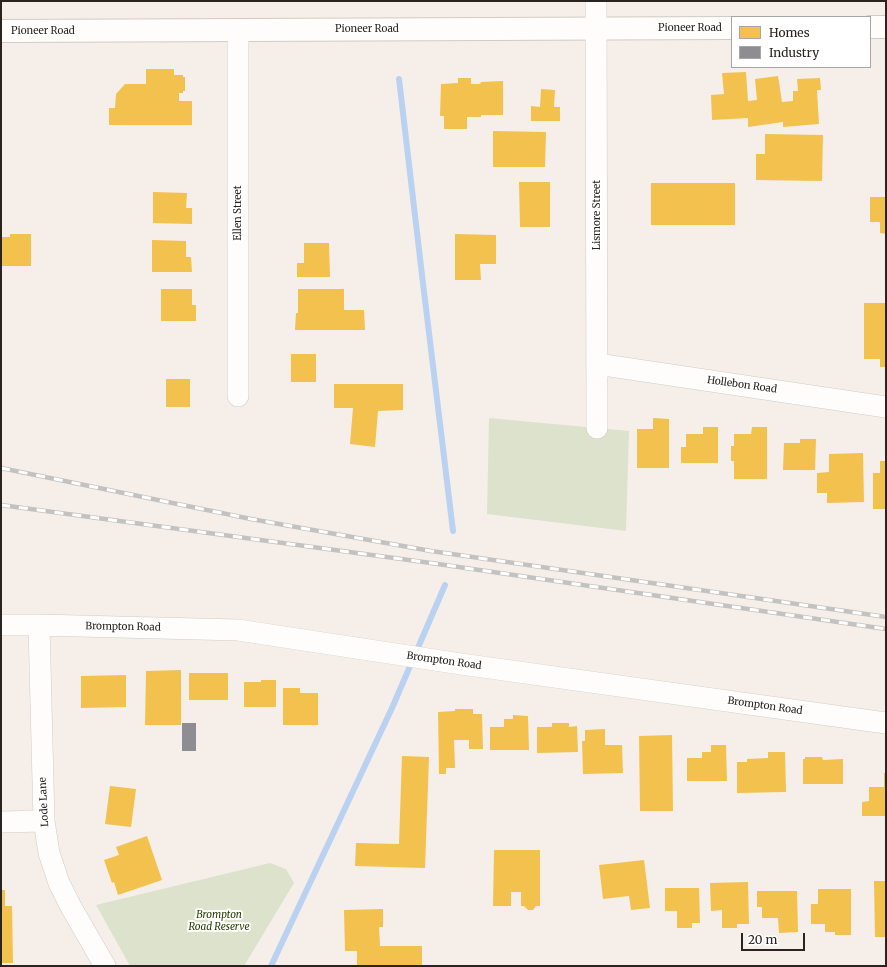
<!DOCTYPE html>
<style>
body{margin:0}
#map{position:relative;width:887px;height:967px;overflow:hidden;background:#f6efe9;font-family:Merriweather,serif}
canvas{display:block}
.frame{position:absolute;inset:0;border:2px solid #292420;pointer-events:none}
.legend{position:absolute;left:731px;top:16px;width:140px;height:52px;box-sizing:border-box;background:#fff;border:1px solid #a9a7a6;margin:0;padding:5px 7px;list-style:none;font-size:12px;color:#292420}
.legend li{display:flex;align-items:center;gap:8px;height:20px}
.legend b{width:20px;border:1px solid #a9a7a6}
.scale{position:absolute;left:741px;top:933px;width:64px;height:18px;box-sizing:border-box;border:2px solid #292420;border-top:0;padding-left:5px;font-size:12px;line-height:14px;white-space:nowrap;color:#292420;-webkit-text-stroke:3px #fff;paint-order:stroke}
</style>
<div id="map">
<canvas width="887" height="967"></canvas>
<div class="frame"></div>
<ul class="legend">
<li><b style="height:11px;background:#f2c14e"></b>Homes</li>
<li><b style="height:11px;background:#8d8d92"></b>Industry</li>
</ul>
<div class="scale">20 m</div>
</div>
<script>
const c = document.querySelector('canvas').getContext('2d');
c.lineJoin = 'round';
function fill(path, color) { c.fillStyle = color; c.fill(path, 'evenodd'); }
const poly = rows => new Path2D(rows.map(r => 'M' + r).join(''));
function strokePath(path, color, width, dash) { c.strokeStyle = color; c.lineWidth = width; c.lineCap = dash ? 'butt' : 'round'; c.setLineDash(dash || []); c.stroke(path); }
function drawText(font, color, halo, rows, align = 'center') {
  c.font = font + ' Merriweather,serif'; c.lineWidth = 4; c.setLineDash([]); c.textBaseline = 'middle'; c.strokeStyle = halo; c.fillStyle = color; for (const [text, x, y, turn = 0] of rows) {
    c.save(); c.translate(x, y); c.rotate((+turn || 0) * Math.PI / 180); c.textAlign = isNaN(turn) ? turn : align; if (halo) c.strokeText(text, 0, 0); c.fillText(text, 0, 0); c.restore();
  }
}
fill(poly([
 [489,418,629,431,626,531,487,514],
 [270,863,286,869,294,883,244,966,130,966,96,905]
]), '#dde2cc');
fill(poly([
 [146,69,174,69,174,75,183,75,183,77,185,77,185,91,183,91,183,93,179,93,179,101,192,101,192,125,109,125,109,108,115,108,116,94,125,84,146,84],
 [746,72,748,101,757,100,755,79,778,76,782,102,793,101,793,91,798,91,797,79,820,78,821,90,817,90,819,124,783,127,783,122,748,127,748,118,712,120,711,95,724,94,722,73],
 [458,78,471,78,471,84,480,84,481,82,503,81,503,115,481,115,481,117,467,117,467,129,444,129,444,116,440,116,441,84,458,83],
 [541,89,555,90,554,107,560,107,560,121,531,121,531,106,540,107],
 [493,131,546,132,545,167,493,167],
 [765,134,823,135,822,181,756,180,756,154,765,154],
 [519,182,550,182,550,227,520,227],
 [651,183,735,183,735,225,651,225],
 [153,192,187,193,186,208,192,208,192,224,153,223],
 [870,197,886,197,886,234,880,233,880,222,870,222],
 [10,234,31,234,31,266,1,266,1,237,10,237],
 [455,234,496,235,496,264,480,264,481,280,455,280],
 [152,240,186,241,186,257,191,257,192,272,152,272],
 [304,243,329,243,330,277,297,277,297,263,304,263],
 [161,289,192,289,192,305,196,305,196,321,161,321],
 [298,289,344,289,344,310,364,310,365,330,295,330,296,313,298,313],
 [864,303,886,303,886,367,880,367,880,359,864,359],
 [291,354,316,354,316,382,291,382],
 [166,379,190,379,190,407,166,407],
 [334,384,403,384,403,410,378,411,375,447,350,444,353,408,334,408],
 [653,418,669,419,669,468,637,468,637,429,653,429],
 [703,427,718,427,718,463,681,463,681,447,686,447,686,434,703,434],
 [752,427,767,427,767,479,734,479,734,461,731,461,731,446,734,446,734,434,751,434],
 [800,439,816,439,815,470,783,470,784,443,800,443],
 [863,453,864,502,827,503,827,493,817,493,817,473,829,472,829,454],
 [880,461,886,461,886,509,873,509,873,473,880,473],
 [181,670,181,725,145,725,146,671],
 [189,673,228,673,228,700,189,700],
 [126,675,126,707,81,708,81,676],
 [261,680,276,680,276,707,244,707,244,682,261,682],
 [283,688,300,688,300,693,318,693,318,725,283,725],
 [455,709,473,709,473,714,482,714,483,749,469,749,469,740,454,740,455,768,446,768,446,774,439,774,438,712,455,711],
 [513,715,528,716,529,750,490,750,490,727,504,727,504,719,513,719],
 [552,723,569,723,569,727,577,726,578,752,537,753,537,727,552,727],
 [605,729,605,745,622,745,623,773,583,774,582,741,585,741,585,730],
 [672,735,673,811,640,811,639,736],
 [711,745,726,745,727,781,687,781,687,758,702,758,702,752,711,752],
 [768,752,785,752,786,792,737,793,737,762,747,762,747,759,768,758],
 [402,756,429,757,425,868,355,866,356,843,399,844],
 [805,757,822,757,823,760,843,759,843,784,803,784,803,759,805,759],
 [884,773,886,773,886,816,862,816,862,802,869,801,869,787,884,787],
 [110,786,136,789,131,827,105,824],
 [147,836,162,880,118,895,114,882,112,883,104,860,119,855,116,847],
 [494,850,540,850,540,906,536,906,533,910,528,910,524,906,521,906,521,892,511,892,511,906,493,906],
 [644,860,650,908,631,910,629,896,603,899,599,865],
 [874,881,886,881,886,937,875,937],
 [748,882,749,924,737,924,737,928,722,928,722,910,711,911,710,883],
 [665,888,699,888,700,923,692,923,692,928,677,928,677,911,665,911],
 [818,889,851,889,851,935,835,935,835,932,825,932,825,924,811,924,811,904,818,904],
 [1,890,5,890,5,906,12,906,13,963,1,963],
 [757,891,797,891,798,932,779,933,778,918,762,918,762,907,757,907],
 [383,909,383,927,379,927,380,946,422,946,422,966,357,966,357,951,345,951,344,910]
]), '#f2c14e');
fill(poly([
 [182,723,196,723,196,751,182,751]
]), '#8d8d92');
strokePath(poly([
 [399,79,422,275,453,531],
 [271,966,392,708,445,585]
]), '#bad1f1', 6);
const street = poly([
 [596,1,597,428],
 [597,364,886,407],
 [238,396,238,30],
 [1,625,39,625,238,630,461,664,886,723],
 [39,625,44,821,49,853,59,883,71,907,105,966],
 [1,822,44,821]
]);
const secondary = poly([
 [870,27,886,27],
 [1,31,732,28]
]);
strokePath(street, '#d0cbc5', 22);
strokePath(secondary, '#d0cbc5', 24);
strokePath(street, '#fefdfc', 21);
strokePath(secondary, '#fefdfc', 22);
const rail = poly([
 [1,468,251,519,431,551,886,617],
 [1,505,431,563,886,629]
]);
strokePath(rail, '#c4c2c1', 4.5);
strokePath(rail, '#fff', 3, [9]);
drawText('10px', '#292420', '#fff', [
 ["Pioneer Road",690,28],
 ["Pioneer Road",367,29],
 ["Pioneer Road",43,31],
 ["Ellen Street",238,213,-90],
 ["Lismore Street",597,215,-90],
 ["Hollebon Road",742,385,8],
 ["Brompton Road",123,627,1],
 ["Brompton Road",444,661,8],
 ["Brompton Road",765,706,8],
 ["Lode Lane",44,802,-93]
]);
drawText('italic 10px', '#283d00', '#fff', [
 ["Brompton",219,915],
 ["Road Reserve",219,927]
]);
</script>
